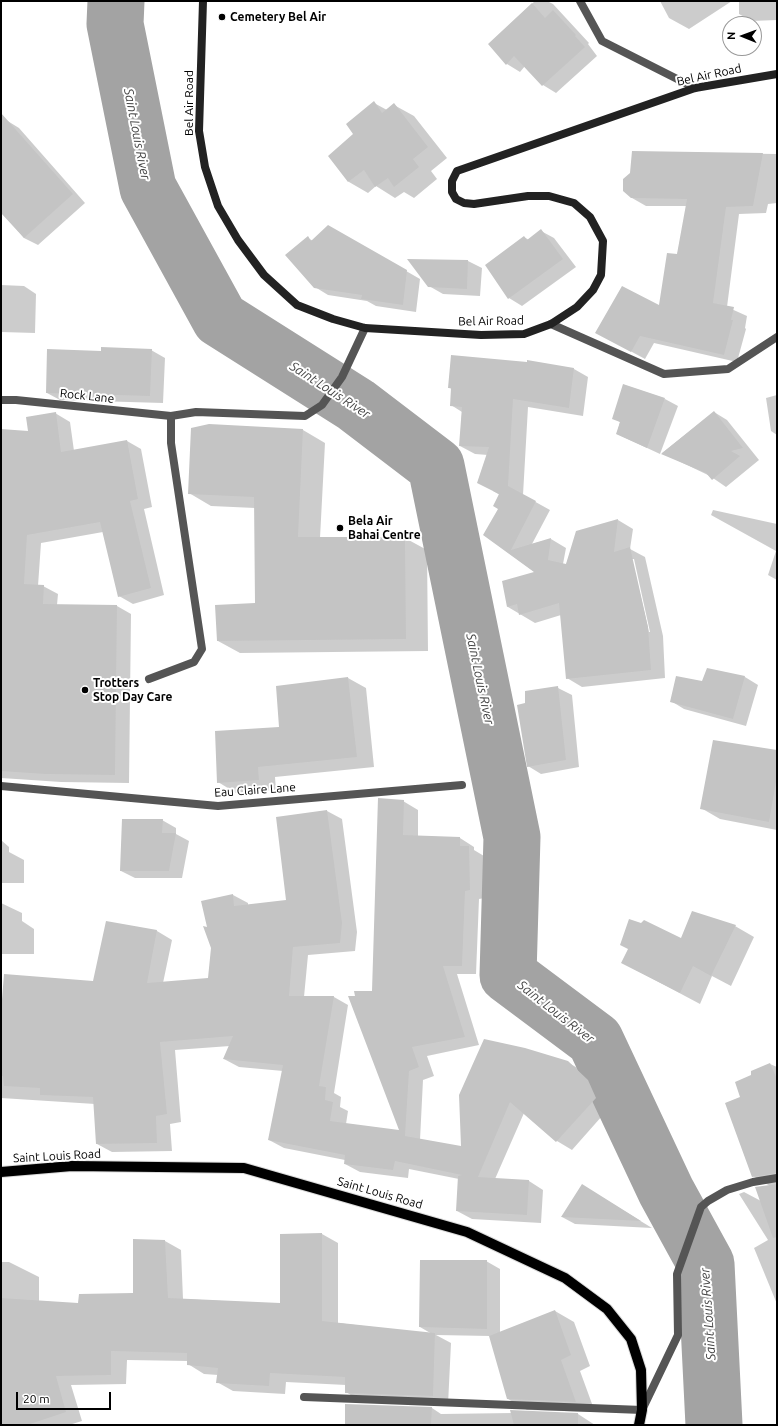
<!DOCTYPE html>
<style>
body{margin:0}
#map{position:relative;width:778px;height:1426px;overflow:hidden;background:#fff;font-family:Ubuntu,sans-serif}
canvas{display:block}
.frame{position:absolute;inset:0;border:2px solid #000;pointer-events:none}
.north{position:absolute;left:722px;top:16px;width:40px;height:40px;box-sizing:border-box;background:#fff;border:1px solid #999;border-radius:50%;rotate:271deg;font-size:11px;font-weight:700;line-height:16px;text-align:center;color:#000}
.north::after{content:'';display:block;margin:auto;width:14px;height:18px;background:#000;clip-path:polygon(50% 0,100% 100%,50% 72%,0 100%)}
.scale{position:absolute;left:16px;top:1392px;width:95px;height:18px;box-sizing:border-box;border:2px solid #000;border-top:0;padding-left:5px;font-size:12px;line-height:14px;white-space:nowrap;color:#000;-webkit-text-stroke:3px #fff;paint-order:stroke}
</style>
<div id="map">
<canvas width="778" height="1426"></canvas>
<div class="frame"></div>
<div class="north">N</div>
<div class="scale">20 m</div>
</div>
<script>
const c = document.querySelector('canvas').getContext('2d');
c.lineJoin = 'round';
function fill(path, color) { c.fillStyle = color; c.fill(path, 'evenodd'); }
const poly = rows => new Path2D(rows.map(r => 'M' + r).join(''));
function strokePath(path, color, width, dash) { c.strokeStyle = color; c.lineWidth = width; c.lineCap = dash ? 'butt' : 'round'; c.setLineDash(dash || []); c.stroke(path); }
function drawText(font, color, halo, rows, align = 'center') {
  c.font = font + ' Ubuntu,sans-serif'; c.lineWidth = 4; c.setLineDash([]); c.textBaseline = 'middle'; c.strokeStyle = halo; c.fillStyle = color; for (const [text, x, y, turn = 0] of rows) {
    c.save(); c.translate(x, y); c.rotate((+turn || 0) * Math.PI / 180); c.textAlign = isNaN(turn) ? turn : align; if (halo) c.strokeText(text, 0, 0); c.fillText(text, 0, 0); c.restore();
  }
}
fill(poly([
 [535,1,547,1,553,4,589,43,588,44,597,56,556,93,543,85,525,66,520,72,507,64,489,44],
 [660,1,732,1,689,29,669,18],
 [739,1,777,1,777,20,752,21,739,14],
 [374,103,387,110,394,105,414,116,447,158,431,171,437,179,414,198,404,192,395,198,376,186,368,193,349,182,330,156,355,134],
 [6,120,19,128,85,203,38,245,24,238,1,211,1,124],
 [633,152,777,154,777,203,768,204,766,213,739,214,727,307,747,316,745,328,746,329,737,362,654,343,645,359,610,340,660,307,677,256,687,206,646,206,632,198],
 [328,226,420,279,416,312,376,306,367,301,328,295,315,287,308,238,313,241],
 [541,231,554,238,576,267,522,306,509,298,524,237,529,240],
 [409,260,468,261,482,268,480,296,443,294,429,286],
 [1,285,24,286,36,294,35,333,1,332],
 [151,350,165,358,163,403,60,400,47,393,102,352],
 [574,369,588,377,583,416,528,407,523,495,550,510,532,544,551,539,566,548,563,564,566,565,577,532,618,520,633,529,630,549,645,557,663,636,665,678,582,687,567,678,561,615,535,623,508,607,503,582,536,573,484,535,500,509,500,495,493,491,488,455,475,454,460,446,462,412,451,405,452,389,449,388],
 [632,559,634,559,650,632,649,632],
 [777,395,777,435,771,431,766,398],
 [665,399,678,406,660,454,617,434,620,422,614,418],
 [714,412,727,420,759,460,726,487,710,476,662,453],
 [55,413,70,422,74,451,127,441,141,449,152,507,144,509,164,595,133,604,119,596,103,532,41,543,38,586,43,586,58,594,57,605,117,606,131,614,129,783,61,782,1,778,1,430,29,432],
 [303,430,325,443,320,538,405,538,427,550,428,651,240,653,218,641,256,604,255,508,211,506,189,493],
 [713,510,777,524,777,580,768,575,776,551,711,515],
 [708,669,745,677,758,685,746,726,684,709,671,701,703,682],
 [348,678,366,688,374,767,275,777,276,790,236,793,218,782,280,728],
 [558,688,572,695,579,767,541,774,528,766,526,692],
 [777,751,777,830,720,819,701,808],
 [403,801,418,810,418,836,460,838,474,847,474,850,484,856,485,898,479,899,476,974,457,974,479,1045,427,1056,434,1076,423,1080,420,1140,462,1147,460,1095,567,1062,583,1071,603,1089,610,1107,572,1150,557,1141,524,1113,495,1179,529,1181,543,1190,541,1223,472,1219,457,1211,459,1179,409,1169,408,1178,360,1172,345,1164,345,1160,284,1148,269,1140,283,1071,239,1067,224,1059,230,1046,175,1050,181,1122,170,1124,172,1151,112,1152,97,1144,95,1104,1,1098,1,1035,94,982,107,922,157,931,172,940,163,983,209,979,212,948,209,928,233,895,248,903,248,905,287,901,278,818,327,811,342,819,357,932,355,951,308,955,304,997,334,997,348,1005,334,1093,341,1097,340,1107,348,1111,346,1124,400,1131,356,997,373,992],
 [162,820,176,828,176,834,189,841,182,878,135,878,121,871],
 [1,840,9,847,9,852,24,860,24,883,1,883],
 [1,903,22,913,22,921,34,929,34,954,1,954],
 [735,926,754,937,731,986,712,976,700,1004,623,963,682,939],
 [770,1064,777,1067,777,1304,754,1248,768,1240,739,1194,744,1192,761,1201,770,1186,753,1176,741,1098,752,1075],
 [595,1193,652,1228,575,1224,562,1217],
 [322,1234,338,1243,338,1323,432,1334,420,1327,486,1261,500,1269,500,1333,555,1311,574,1322,590,1366,580,1371,595,1412,527,1410,508,1399,490,1336,436,1335,451,1343,448,1405,362,1402,346,1392,346,1385,286,1382,285,1394,233,1391,217,1382,218,1375,204,1374,188,1364,188,1361,127,1360,126,1384,71,1385,82,1421,69,1425,1,1425,1,1262,9,1262,39,1277,39,1301,79,1304,134,1294,134,1240,165,1241,181,1250,183,1299,281,1304],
 [432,1408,441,1414,512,1413,511,1411,578,1414,595,1425,346,1425]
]), '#0003');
strokePath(poly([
 [116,1,115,24,148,188,220,319,356,405,436,466,512,837,508,975,595,1040,666,1191,706,1264,714,1425]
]), '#a3a3a3', 57);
fill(poly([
 [532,3,545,18,553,10,576,35,575,36,585,47,542,86,514,56,506,65,488,44],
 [374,101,382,113,394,103,428,147,413,159,419,167,394,187,388,178,375,187,364,170,348,182,328,156,353,134,346,124],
 [1,113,73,194,24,238,1,213],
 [632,151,763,153,753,206,726,207,713,303,734,307,731,320,733,320,724,355,640,336,631,352,595,333,622,286,659,305,667,253,677,254,687,199,631,198,623,191,623,179,630,173],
 [328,225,407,270,403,305,361,299,362,295,314,288,285,255,308,236,311,241],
 [541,229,563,259,508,299,485,265,524,236,527,240],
 [407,259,468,260,467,289,428,287],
 [101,347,152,349,150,396,46,393,47,349,101,351],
 [451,355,527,362,527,360,574,368,569,408,513,399,508,486,536,501,511,550,551,538,548,560,566,564,576,531,618,519,614,552,630,547,648,627,651,670,566,679,559,603,519,615,517,604,507,607,502,581,534,572,483,535,498,509,493,506,499,494,477,483,489,447,459,446,462,407,450,406,451,388,448,388],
 [623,384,665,398,647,448,616,434,620,422,612,419],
 [714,411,743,448,731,451,740,456,712,480,706,473,661,454],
 [56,412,61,452,127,440,138,499,130,501,151,588,118,597,100,522,27,535,24,584,44,585,43,604,117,605,115,775,46,774,1,771,1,429,28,431,26,417],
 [209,424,303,429,298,537,405,537,406,639,217,641,215,605,255,603,254,497,188,494,191,428],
 [707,668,745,676,733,719,670,702,676,676,702,681],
 [348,677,357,757,258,767,259,780,217,783,215,731,279,727,276,686],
 [558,686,566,760,527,767,517,705,525,703,525,691],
 [713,740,777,750,777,776,769,822,700,809],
 [378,798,404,800,403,835,460,837,460,846,469,846,470,890,465,891,462,966,443,966,465,1037,412,1047,419,1067,409,1071,405,1136,461,1146,459,1095,484,1039,525,1048,568,1061,588,1080,596,1098,556,1142,510,1102,478,1177,529,1180,527,1215,456,1211,458,1176,462,1175,395,1161,393,1170,344,1164,345,1155,268,1140,283,1065,223,1059,233,1036,160,1042,167,1114,156,1116,157,1143,96,1144,93,1097,40,1095,40,1088,4,1086,3,1076,1,1076,1,1012,4,974,93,981,106,921,157,930,147,983,208,978,211,948,203,926,207,927,201,901,233,894,234,906,286,900,276,817,327,810,342,923,340,943,293,947,289,996,334,996,319,1086,326,1087,325,1100,333,1102,330,1121,399,1130,348,996,355,996,354,991,372,991],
 [122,819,163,819,162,833,176,833,169,871,120,871],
 [692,911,736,925,711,976,693,966,680,993,621,963,628,949,620,945,629,919,641,923,644,920,681,938],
 [770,1063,777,1079,777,1173,752,1177,725,1103,740,1097,735,1082,751,1075,751,1071],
 [582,1184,641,1221,561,1217],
 [777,1184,777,1237,773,1238,755,1187],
 [322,1233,322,1321,435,1333,433,1396,345,1393,345,1377,270,1373,269,1386,216,1383,218,1368,187,1365,187,1353,111,1351,111,1375,56,1376,66,1412,27,1425,1,1425,1,1298,78,1303,79,1294,133,1293,133,1239,165,1240,168,1298,280,1303,280,1234],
 [420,1260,487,1260,487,1329,419,1327],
 [555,1310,571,1355,561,1360,576,1402,507,1399,489,1336],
 [345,1404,432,1407,431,1425,345,1425],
 [510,1410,578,1413,578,1425,514,1425]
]), '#c4c4c4');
const primary = poly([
 [1,1172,72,1166,244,1168,467,1232,565,1278,607,1309,631,1339,641,1370,642,1410,639,1425]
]);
strokePath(primary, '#dbdbdb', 12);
strokePath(poly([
 [149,679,194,662,202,649,171,443,171,416,196,412,305,416,322,405,342,377,365,328]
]), '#555', 8);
strokePath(poly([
 [580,1,602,41,695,88],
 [551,324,664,374,728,369,777,337],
 [1,400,16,400,171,416],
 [1,786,218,806,462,785],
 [304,1397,642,1410,678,1335,677,1274,701,1207,708,1201,727,1190,753,1182,777,1178]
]), '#555', 8);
strokePath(poly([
 [203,1,199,131,205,167,218,206,238,240,264,275,297,305,333,319,365,328,481,335,524,334,551,324,577,307,593,290,601,275,603,241,590,217,574,203,549,196,528,196,474,204,464,203,456,199,452,192,452,181,457,171,695,88,777,74]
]), '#222', 8);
strokePath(primary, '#000', 10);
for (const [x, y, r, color] of [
 [222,17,4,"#000"],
 [340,528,4,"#000"],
 [85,690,4,"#000"]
]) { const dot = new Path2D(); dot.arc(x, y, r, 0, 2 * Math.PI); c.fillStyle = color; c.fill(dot); strokePath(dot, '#fff', 1.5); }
drawText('bold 12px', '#000', '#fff', [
 ["Cemetery Bel Air",230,17],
 ["Bela Air",348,521],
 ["Bahai Centre",348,535],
 ["Trotters",93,683],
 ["Stop Day Care",93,697]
], 'left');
drawText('12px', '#000', '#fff', [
 ["Bel Air Road",709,75,-12],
 ["Bel Air Road",189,103,-90],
 ["Bel Air Road",491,321,-1],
 ["Rock Lane",87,396,6],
 ["Eau Claire Lane",255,790,-4],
 ["Saint Louis Road",57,1156,-3],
 ["Saint Louis Road",380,1193,16]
]);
drawText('italic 13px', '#444', '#fff', [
 ["Saint Louis River",137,134,79],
 ["Saint Louis River",330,390,33],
 ["Saint Louis River",480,679,78],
 ["Saint Louis River",556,1012,38],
 ["Saint Louis River",708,1314,-94]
]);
</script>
